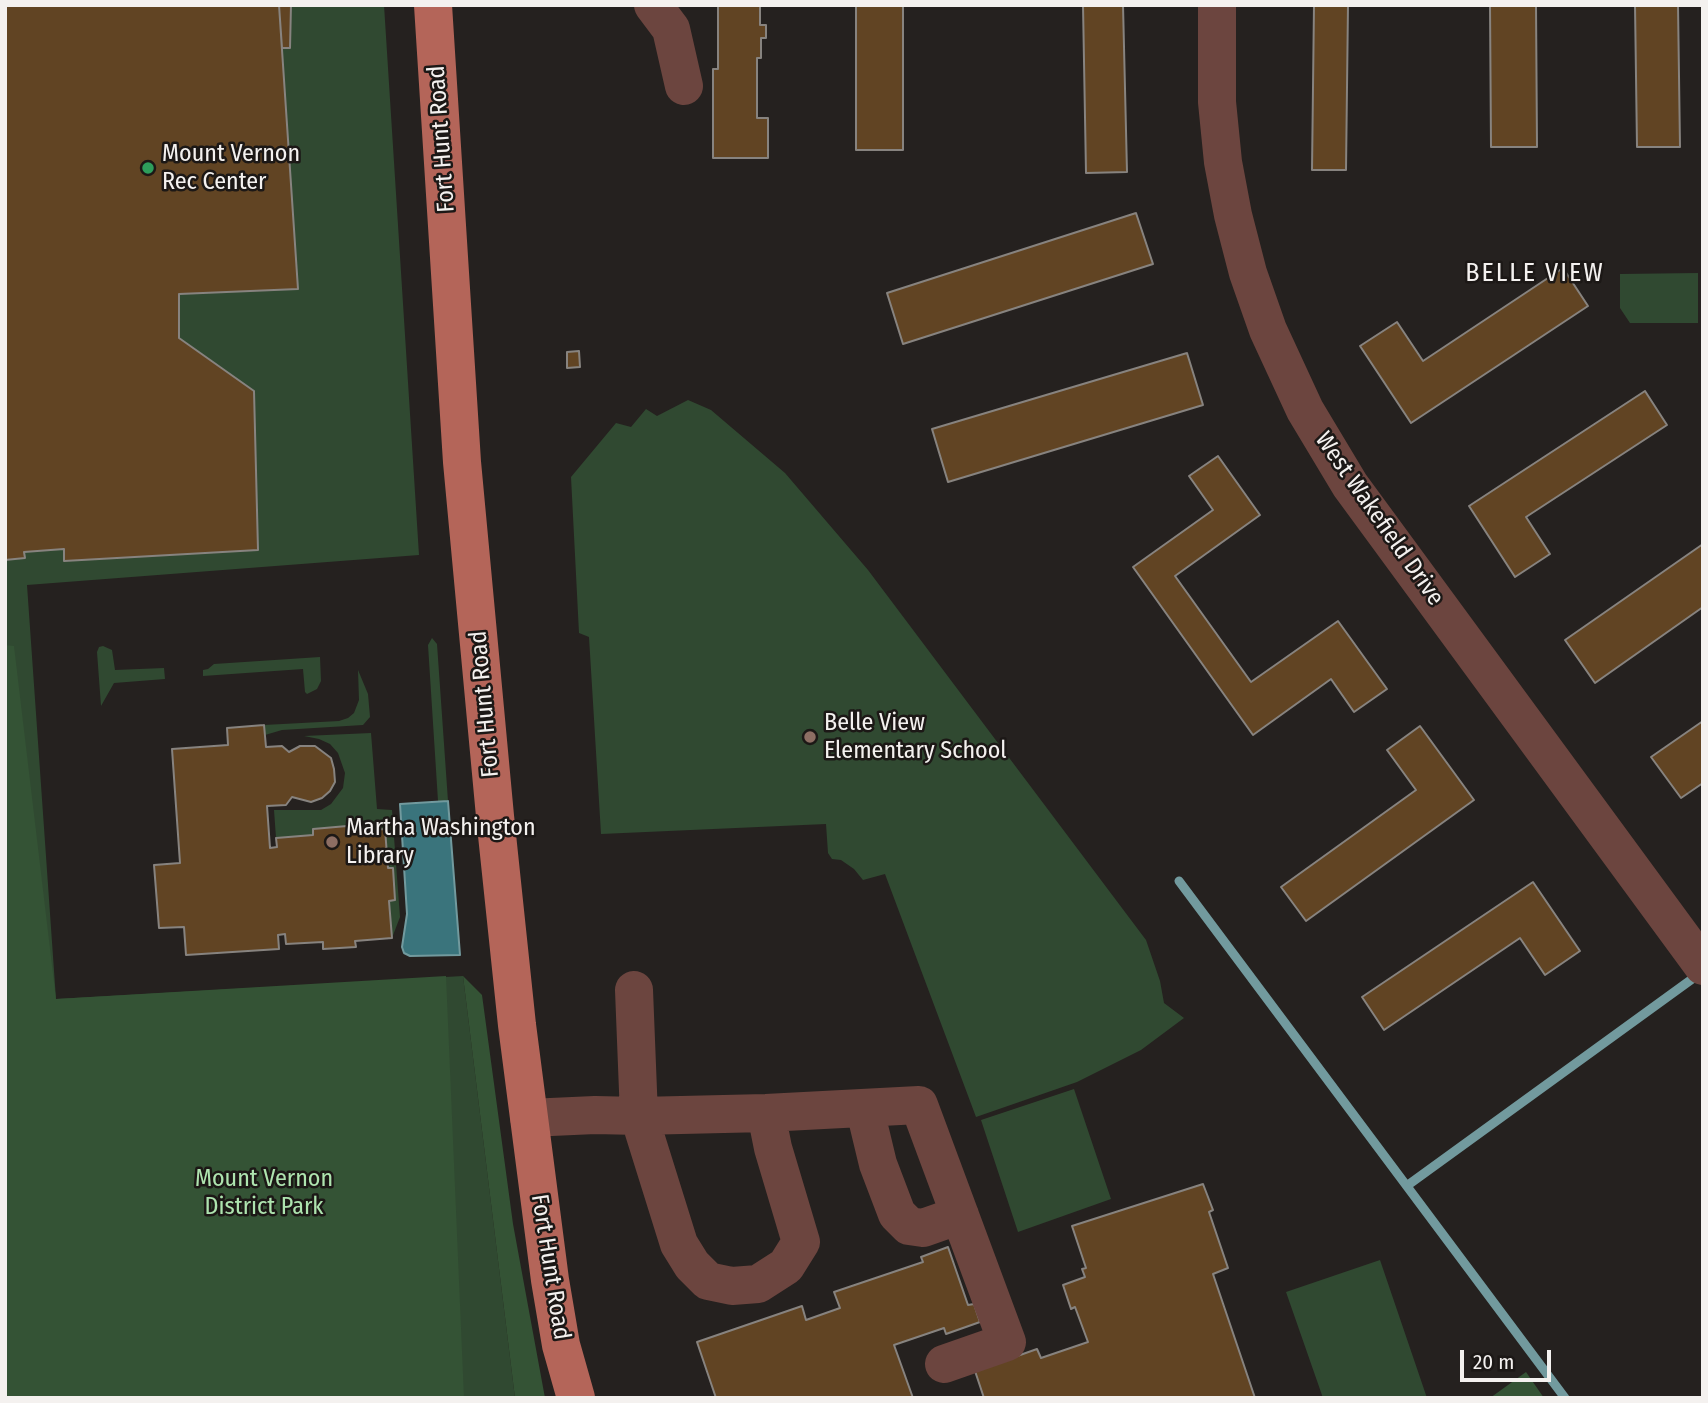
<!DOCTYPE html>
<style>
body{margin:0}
#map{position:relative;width:1708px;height:1403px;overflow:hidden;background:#25211f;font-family:"Fira Sans Condensed",sans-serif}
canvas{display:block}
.frame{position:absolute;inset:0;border:7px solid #f4f1ef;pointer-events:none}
.scale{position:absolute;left:1460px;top:1350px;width:91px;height:32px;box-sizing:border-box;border:4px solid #f4f1ef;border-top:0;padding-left:9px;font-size:21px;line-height:24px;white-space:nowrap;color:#f4f1ef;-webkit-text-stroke:5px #1c1816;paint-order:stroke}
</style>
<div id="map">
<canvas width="1708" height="1403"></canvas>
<div class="frame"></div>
<div class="scale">20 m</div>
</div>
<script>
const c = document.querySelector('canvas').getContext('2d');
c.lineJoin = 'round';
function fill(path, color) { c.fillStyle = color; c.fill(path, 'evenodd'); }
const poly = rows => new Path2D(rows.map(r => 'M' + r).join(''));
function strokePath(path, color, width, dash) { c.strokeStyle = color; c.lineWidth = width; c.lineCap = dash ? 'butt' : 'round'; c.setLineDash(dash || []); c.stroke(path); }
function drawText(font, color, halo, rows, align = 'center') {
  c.font = font + ' "Fira Sans Condensed",sans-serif'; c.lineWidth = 5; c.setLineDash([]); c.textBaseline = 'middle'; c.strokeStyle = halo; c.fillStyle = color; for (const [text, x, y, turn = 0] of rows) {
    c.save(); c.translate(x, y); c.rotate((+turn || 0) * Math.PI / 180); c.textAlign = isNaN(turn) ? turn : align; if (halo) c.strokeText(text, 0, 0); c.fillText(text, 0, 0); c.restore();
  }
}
fill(poly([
 [5,5,384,5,419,555,27,585,56,999,463,976,515,1398,5,1398],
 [1698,273,1698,323,1630,323,1620,308,1620,274],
 [688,400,711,410,785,473,868,570,1146,940,1160,981,1164,1003,1184,1018,1141,1050,1077,1082,976,1117,885,874,863,880,854,869,841,860,832,859,828,853,826,824,601,834,589,637,579,633,571,477,616,423,631,427,646,409,657,416],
 [432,638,437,644,448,801,438,801,428,645],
 [103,646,112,650,115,670,164,668,165,679,114,683,101,706,97,652,99,647],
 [320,657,321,681,317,689,307,694,305,692,303,669,203,676,203,670,208,669,214,664],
 [358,670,368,694,370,717,363,725,282,730,265,735,264,725,339,721,348,718,354,713,359,700],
 [371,733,377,809,392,810,400,917,392,938,385,830,276,838,274,810,321,810,331,804,343,788,345,773,338,753,330,744,319,739,304,736],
 [1074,1089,1111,1199,1018,1232,981,1120],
 [1380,1260,1427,1398,1323,1398,1286,1292]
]), '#304931');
fill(poly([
 [5,645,14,646,56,999,446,976,464,1398,5,1398],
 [463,976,482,995,513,1224,545,1398,515,1398],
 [1526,1372,1544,1398,1490,1398]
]), '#345335');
const water = poly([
 [448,801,460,955,410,956,404,953,402,947,407,914,400,804,448,801]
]);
fill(water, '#3a747c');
strokePath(water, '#729a9e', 2);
strokePath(poly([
 [1179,881,1565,1398],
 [1408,1185,1699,974]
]), '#729a9e', 9);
const building = poly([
 [5,5,279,5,298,289,179,294,179,338,254,391,258,550,64,561,64,549,24,552,25,558,5,560,5,5],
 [279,5,291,5,290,48,282,48,279,5],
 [718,5,760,6,760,25,766,25,766,38,761,38,761,58,757,58,757,118,768,118,768,158,713,158,713,69,718,69,718,5],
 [856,5,903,5,903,150,856,150,856,5],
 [1083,5,1123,5,1127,172,1086,173,1083,5],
 [1314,5,1348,5,1346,170,1312,170,1314,5],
 [1490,5,1536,5,1537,147,1491,147,1490,5],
 [1635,5,1678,5,1680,147,1637,147,1635,5],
 [1136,213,1153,264,903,344,887,293,1136,213],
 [1563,268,1588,306,1411,423,1360,346,1397,322,1423,361,1563,268],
 [579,351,580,367,567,368,567,352,579,351],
 [1187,353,1203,405,948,482,932,429,1187,353],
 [1645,391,1667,425,1526,517,1550,554,1515,577,1469,506,1645,391],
 [1218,456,1260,515,1175,576,1251,682,1338,621,1387,689,1354,712,1331,679,1253,735,1133,567,1213,510,1189,476,1218,456],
 [1703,544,1703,607,1595,683,1565,640,1703,544],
 [1703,721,1703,783,1681,798,1651,757,1703,721],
 [264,725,266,747,282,746,289,752,300,746,315,746,331,758,334,769,335,782,330,791,322,798,311,802,292,797,286,805,267,806,270,848,277,847,276,838,313,835,313,829,347,826,348,832,385,829,388,868,393,868,395,900,389,901,392,938,355,941,356,947,323,949,323,942,286,944,285,934,278,935,279,949,186,955,184,927,159,928,154,865,180,863,172,749,228,745,227,728,264,725],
 [1420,726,1474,800,1306,921,1281,887,1416,790,1387,750,1420,726],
 [1533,882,1580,951,1545,975,1520,938,1384,1030,1362,997,1533,882],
 [1203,1184,1213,1210,1209,1212,1228,1268,1213,1274,1255,1398,984,1398,975,1371,1037,1349,1041,1358,1088,1342,1075,1307,1071,1309,1063,1285,1085,1277,1082,1269,1086,1268,1072,1226,1203,1184],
 [948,1247,968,1305,974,1304,980,1322,946,1334,944,1328,894,1345,913,1398,716,1398,697,1342,802,1306,806,1320,840,1308,834,1292,923,1262,921,1257,948,1247]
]);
fill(building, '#614423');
strokePath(building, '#87837f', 2);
strokePath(poly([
 [653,5,671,29,684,86],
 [1217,5,1217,102,1223,162,1233,215,1248,273,1268,330,1305,410,1350,485,1703,966],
 [634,990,639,1116,679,1244,692,1265,708,1281,732,1286,758,1284,786,1266,801,1242,773,1148,766,1113],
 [865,1110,878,1164,897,1214,909,1226,923,1228,960,1215],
 [529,1118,595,1115,639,1116,766,1113,919,1105,1007,1342,944,1364]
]), '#6c453f', 38);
strokePath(poly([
 [433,5,462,462,495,816,517,1025,550,1280,561,1345,576,1398]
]), '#b46559', 38);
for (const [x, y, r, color] of [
 [148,168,7,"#2e9e5b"],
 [810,737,7,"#8d6e63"],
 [332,842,7,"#8d6e63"]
]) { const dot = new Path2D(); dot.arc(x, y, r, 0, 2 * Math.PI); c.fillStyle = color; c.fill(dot); strokePath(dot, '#1c1816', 2.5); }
drawText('24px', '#f4f1ef', '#1c1816', [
 ["Fort Hunt Road",442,139,-94],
 ["West Wakefield Drive",1379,519,55],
 ["Fort Hunt Road",485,704,-95],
 ["Fort Hunt Road",550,1267,81]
]);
drawText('24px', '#f4f1ef', '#1c1816', [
 ["Mount Vernon",162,154],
 ["Rec Center",162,182],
 ["Belle View",824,723],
 ["Elementary School",824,751],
 ["Martha Washington",346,828],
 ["Library",346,856]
], 'left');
drawText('24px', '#aee4af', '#1c1816', [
 ["Mount Vernon",264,1179],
 ["District Park",264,1207]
]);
c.letterSpacing = '2px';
drawText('26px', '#f4f1ef', '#1c1816', [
 ["BELLE VIEW",1535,274]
]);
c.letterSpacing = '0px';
</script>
